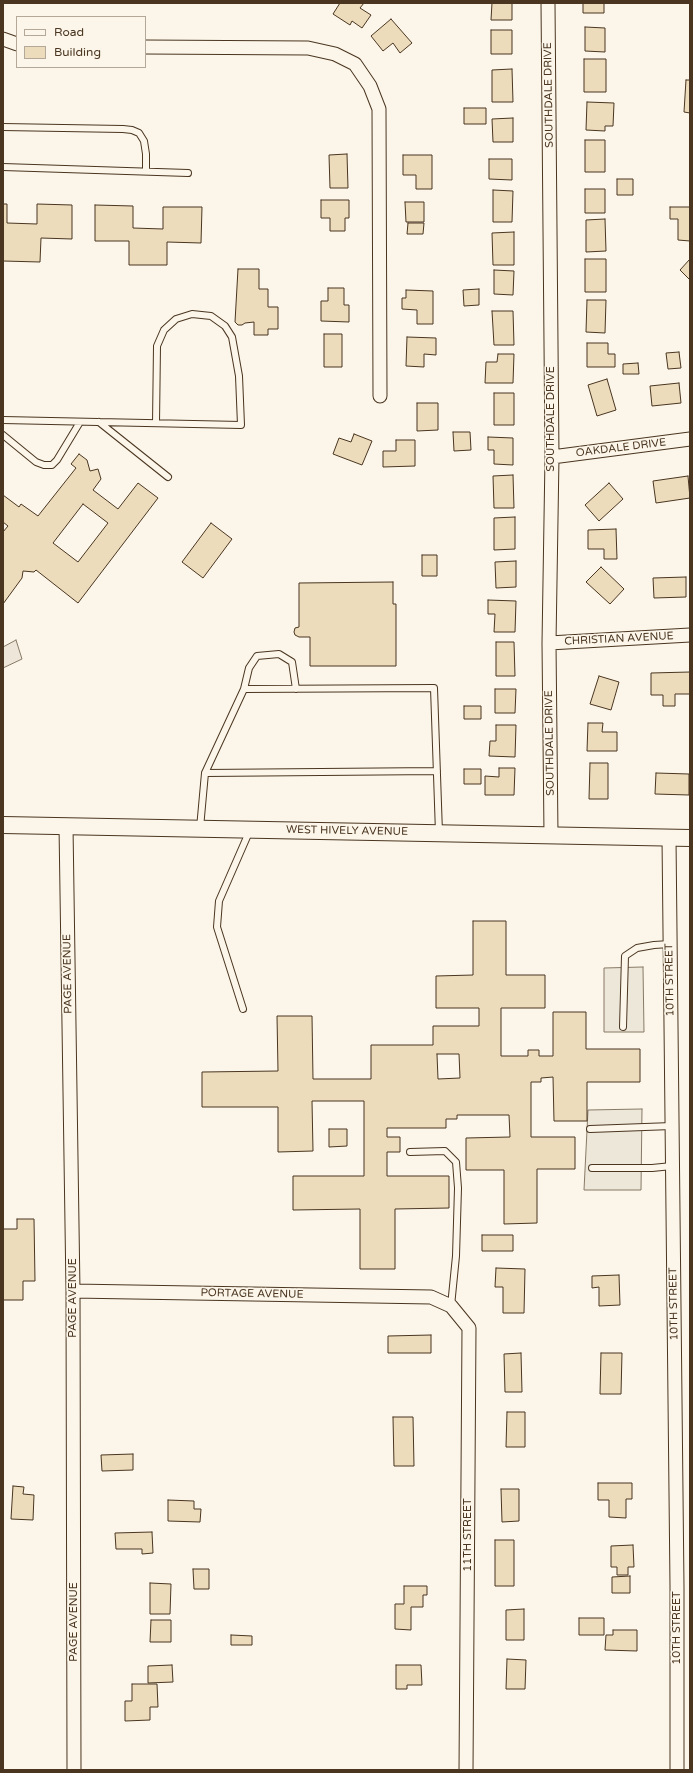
<!DOCTYPE html>
<style>
body{margin:0}
#map{position:relative;width:693px;height:1773px;overflow:hidden;background:#fbf6e9;font-family:"Varela Round",sans-serif}
canvas{display:block}
.frame{position:absolute;inset:0;border:4px solid #4a3520;pointer-events:none}
.legend{position:absolute;left:16px;top:16px;width:130px;height:52px;box-sizing:border-box;background:#fbf6e9;border:1px solid #b4a999;margin:0;padding:5px 7px;list-style:none;font-size:12px;color:#4a3520}
.legend li{display:flex;align-items:center;gap:8px;height:20px}
.legend b{width:20px;border:1px solid #b4a999}
</style>
<div id="map">
<canvas width="693" height="1773"></canvas>
<div class="frame"></div>
<ul class="legend">
<li><b style="height:5px;background:#fbf6e9"></b>Road</li>
<li><b style="height:11px;background:#ecdcbc"></b>Building</li>
</ul>
</div>
<script>
const c = document.querySelector('canvas').getContext('2d');
c.lineJoin = 'round';
function fill(path, color) { c.fillStyle = color; c.fill(path, 'evenodd'); }
const poly = rows => new Path2D(rows.map(r => 'M' + r).join(''));
function strokePath(path, color, width, dash) { c.strokeStyle = color; c.lineWidth = width; c.lineCap = dash ? 'butt' : 'round'; c.setLineDash(dash || []); c.stroke(path); }
function drawText(font, color, halo, rows, align = 'center') {
  c.font = font + ' "Varela Round",sans-serif'; c.lineWidth = 3; c.setLineDash([]); c.textBaseline = 'middle'; c.strokeStyle = halo; c.fillStyle = color; for (const [text, x, y, turn = 0] of rows) {
    c.save(); c.translate(x, y); c.rotate((+turn || 0) * Math.PI / 180); c.textAlign = isNaN(turn) ? turn : align; if (halo) c.strokeText(text, 0, 0); c.fillText(text, 0, 0); c.restore();
  }
}
const green = poly([
 [16,640,22,659,3,668,3,647,16,640]
]);
fill(green, '#ede6d9');
strokePath(green, '#887966', 1);
const parking = poly([
 [643,967,644,1032,604,1032,604,968,643,967],
 [642,1109,641,1190,584,1190,588,1110,642,1109]
]);
fill(parking, '#ede7d9');
strokePath(parking, '#887966', 1);
const building = poly([
 [340,3,364,3,360,8,371,15,362,28,352,21,350,25,333,14,340,3],
 [492,3,512,3,512,20,491,20,492,3],
 [583,3,604,3,604,13,583,13,583,3],
 [391,19,412,43,400,53,393,43,383,51,371,36,391,19],
 [585,27,605,28,605,52,585,51,585,27],
 [491,30,512,30,512,54,491,54,491,30],
 [584,59,606,59,606,92,584,92,584,59],
 [512,69,513,102,492,102,492,70,512,69],
 [686,80,690,80,690,113,684,112,686,80],
 [587,102,614,103,613,126,605,126,605,131,586,130,587,102],
 [464,108,486,108,486,124,464,124,464,108],
 [513,118,513,142,493,142,492,119,513,118],
 [585,140,605,140,605,172,585,172,585,140],
 [347,154,348,188,330,188,329,155,347,154],
 [403,155,432,155,432,189,416,189,416,175,403,175,403,155],
 [489,159,512,159,512,180,489,179,489,159],
 [617,179,633,179,633,195,617,195,617,179],
 [585,189,605,189,605,213,585,213,585,189],
 [493,190,513,191,512,222,493,222,493,190],
 [321,200,349,200,349,218,345,218,345,231,330,231,330,218,321,218,321,200],
 [405,202,424,202,424,222,406,222,405,202],
 [3,204,7,204,7,223,37,224,37,204,72,205,72,239,41,238,40,262,3,261,3,204],
 [95,205,133,206,133,228,163,229,163,207,202,207,201,243,167,242,167,265,129,265,129,241,95,241,95,205],
 [670,207,690,207,690,241,678,240,678,219,670,219,670,207],
 [605,219,606,251,586,252,586,220,605,219],
 [408,223,424,223,423,234,407,234,408,223],
 [514,232,514,265,493,265,492,233,514,232],
 [585,259,606,259,606,292,585,292,585,259],
 [690,259,690,280,680,270,690,259],
 [238,269,259,269,259,289,268,289,268,307,278,307,278,329,268,329,268,335,254,335,254,322,245,323,242,325,238,325,235,322,238,269],
 [494,270,514,271,513,295,494,294,494,270],
 [328,288,344,288,344,305,349,305,349,322,321,321,321,301,328,301,328,288],
 [479,289,479,305,464,306,463,290,479,289],
 [406,290,433,291,433,324,417,324,417,310,402,309,402,298,406,298,406,290],
 [587,300,606,300,605,333,586,332,587,300],
 [492,311,513,311,514,345,494,345,492,311],
 [324,334,342,334,342,367,324,367,324,334],
 [407,337,436,338,436,355,424,354,424,367,406,366,407,337],
 [587,343,608,343,608,354,615,354,615,367,587,367,587,343],
 [679,352,681,368,668,369,666,353,679,352],
 [498,354,514,354,513,383,485,383,486,362,497,362,498,354],
 [638,363,639,374,623,374,623,364,638,363],
 [607,379,616,410,597,416,588,385,607,379],
 [679,383,681,403,652,406,650,386,679,383],
 [494,393,514,393,514,425,494,425,494,393],
 [417,403,438,403,438,430,417,431,417,403],
 [453,432,470,432,471,450,454,451,453,432],
 [354,434,372,441,362,465,333,454,339,438,351,442,354,434],
 [488,437,513,438,513,465,494,464,494,450,488,450,488,437],
 [396,440,415,440,415,466,383,467,383,451,396,451,396,440],
 [79,454,87,460,90,471,98,469,101,479,93,490,118,509,138,483,158,498,78,603,36,570,34,572,23,571,22,578,3,604,3,532,8,526,3,522,3,495,19,507,21,504,38,516,76,468,71,464,79,454],
 [83,504,108,523,78,562,53,543,83,504],
 [513,475,514,508,494,508,493,476,513,475],
 [688,476,690,498,656,503,653,481,688,476],
 [609,483,623,499,599,521,585,505,609,483],
 [515,517,515,549,494,550,494,518,515,517],
 [211,523,232,539,203,578,182,562,211,523],
 [616,529,617,559,604,559,604,549,588,549,588,530,616,529],
 [422,555,437,555,437,576,422,576,422,555],
 [516,561,516,587,496,588,495,562,516,561],
 [601,567,624,589,610,604,586,582,601,567],
 [686,577,686,597,654,598,653,578,686,577],
 [393,582,393,604,396,604,396,666,310,666,310,637,299,637,295,635,294,632,295,628,299,627,299,583,393,582],
 [488,600,516,601,515,632,494,632,495,614,488,614,488,600],
 [496,642,514,642,515,676,496,676,496,642],
 [690,672,690,694,675,694,675,706,663,706,663,695,651,695,651,673,690,672],
 [599,676,619,682,611,710,590,704,599,676],
 [495,689,516,689,515,713,495,713,495,689],
 [464,706,481,706,481,719,464,719,464,706],
 [588,723,603,723,602,732,617,732,617,751,587,751,588,723],
 [496,725,516,725,515,757,489,756,490,741,496,741,496,725],
 [590,763,608,763,608,799,589,799,590,763],
 [499,768,515,768,514,795,485,795,485,776,499,777,499,768],
 [464,769,481,769,481,784,464,784,464,769],
 [656,773,689,774,689,795,655,794,656,773],
 [473,921,506,921,506,975,545,975,545,1008,501,1008,501,1056,528,1056,528,1050,539,1050,539,1056,553,1056,553,1012,586,1012,586,1049,640,1049,640,1082,587,1082,587,1121,554,1121,553,1077,541,1078,541,1082,531,1082,531,1137,575,1137,575,1169,537,1169,537,1223,504,1224,504,1170,466,1170,466,1138,510,1137,509,1115,457,1115,457,1119,446,1119,446,1128,387,1128,387,1137,400,1137,400,1152,387,1152,387,1176,449,1176,449,1208,395,1209,395,1269,360,1269,360,1209,293,1210,293,1176,364,1176,364,1101,312,1101,313,1151,278,1152,278,1107,202,1107,202,1072,278,1071,277,1016,312,1016,313,1079,371,1079,371,1045,433,1045,433,1026,479,1026,479,1008,436,1008,436,976,473,975,473,921],
 [437,1054,459,1054,460,1078,438,1079,437,1054],
 [329,1129,347,1129,347,1146,329,1147,329,1129],
 [17,1219,34,1219,35,1281,23,1281,23,1300,3,1300,3,1229,17,1229,17,1219],
 [482,1235,513,1235,513,1251,482,1251,482,1235],
 [496,1268,525,1269,524,1313,503,1313,503,1287,495,1287,496,1268],
 [619,1275,620,1305,599,1306,599,1287,592,1288,592,1276,619,1275],
 [431,1335,431,1353,388,1353,388,1336,431,1335],
 [521,1353,522,1392,505,1392,504,1354,521,1353],
 [601,1353,622,1353,621,1394,600,1394,601,1353],
 [507,1412,525,1412,525,1447,506,1447,507,1412],
 [393,1417,413,1417,414,1466,394,1466,393,1417],
 [133,1454,133,1470,102,1471,101,1455,133,1454],
 [598,1483,632,1483,632,1499,626,1499,626,1518,609,1517,609,1500,598,1500,598,1483],
 [13,1486,24,1487,23,1494,34,1495,33,1520,11,1519,13,1486],
 [501,1489,519,1489,519,1521,502,1522,501,1489],
 [168,1500,194,1501,194,1509,201,1509,200,1522,168,1521,168,1500],
 [152,1532,153,1553,142,1554,142,1549,116,1549,115,1533,152,1532],
 [495,1540,514,1540,514,1586,495,1586,495,1540],
 [633,1545,634,1567,628,1567,628,1575,617,1575,617,1567,611,1567,611,1546,633,1545],
 [193,1569,209,1569,209,1589,194,1589,193,1569],
 [630,1576,630,1593,612,1593,612,1577,630,1576],
 [150,1583,171,1584,170,1614,150,1614,150,1583],
 [404,1586,427,1586,427,1595,423,1595,423,1607,411,1607,411,1630,395,1629,395,1604,404,1604,404,1586],
 [524,1609,524,1640,506,1640,506,1610,524,1609],
 [579,1618,604,1618,604,1635,579,1635,579,1618],
 [151,1620,171,1620,171,1642,150,1642,151,1620],
 [613,1630,637,1630,637,1651,605,1650,606,1635,613,1635,613,1630],
 [231,1635,252,1636,252,1645,231,1645,231,1635],
 [507,1659,526,1660,525,1689,506,1689,507,1659],
 [172,1665,173,1682,148,1683,148,1666,172,1665],
 [396,1665,421,1665,422,1685,407,1685,407,1689,396,1689,396,1665],
 [132,1684,157,1684,158,1707,150,1707,150,1720,125,1721,125,1701,132,1701,132,1684]
]);
fill(building, '#ecdcbc');
strokePath(building, '#4a3520', 1);
const service = poly([
 [3,127,123,129,132,130,139,133,144,141,146,154,146,171],
 [3,167,188,173],
 [3,420,241,425,239,376,232,337,225,326,211,316,192,314,176,319,164,330,157,346,156,423],
 [99,422,168,477],
 [3,435,36,462,44,465,52,465,57,460,80,422],
 [244,689,249,668,257,656,279,654,292,662,296,689],
 [205,773,437,771],
 [200,828,205,773,244,689,434,688,439,833],
 [243,1009,217,927,219,901,250,830],
 [623,1027,625,956,637,948,654,945,670,944],
 [590,1129,672,1126],
 [410,1152,445,1151,456,1162,458,1188,456,1256,451,1306],
 [592,1168,652,1168,672,1166]
]);
const minor = poly([
 [548,3,552,457,549,643,551,835],
 [3,39,17,44],
 [145,47,308,48,335,54,355,64,370,86,379,109,380,396],
 [552,457,690,439],
 [549,643,690,635],
 [66,826,73,1291,74,1770],
 [669,838,677,1586,677,1770],
 [73,1291,431,1297,451,1306,469,1328,466,1770]
]);
const tertiary = poly([
 [3,825,690,838]
]);
strokePath(service, '#4a3520', 8);
strokePath(minor, '#4a3520', 15);
strokePath(tertiary, '#4a3520', 18);
strokePath(service, '#fbf6e9', 6);
strokePath(minor, '#fbf6e9', 13);
strokePath(tertiary, '#fbf6e9', 16);
drawText('11px', '#4a3520', '#fbf6e9', [
 ["SOUTHDALE DRIVE",549,95,-91],
 ["SOUTHDALE DRIVE",551,419,-90],
 ["OAKDALE DRIVE",621,448,-7],
 ["CHRISTIAN AVENUE",619,639,-3],
 ["SOUTHDALE DRIVE",550,743,-91],
 ["WEST HIVELY AVENUE",347,831,1],
 ["PAGE AVENUE",68,974,-91],
 ["10TH STREET",670,980,-91],
 ["PORTAGE AVENUE",252,1294,1],
 ["PAGE AVENUE",73,1298,-90],
 ["10TH STREET",674,1304,-91],
 ["11TH STREET",468,1535,-90],
 ["PAGE AVENUE",74,1622,-90],
 ["10TH STREET",677,1628,-90]
]);
</script>
